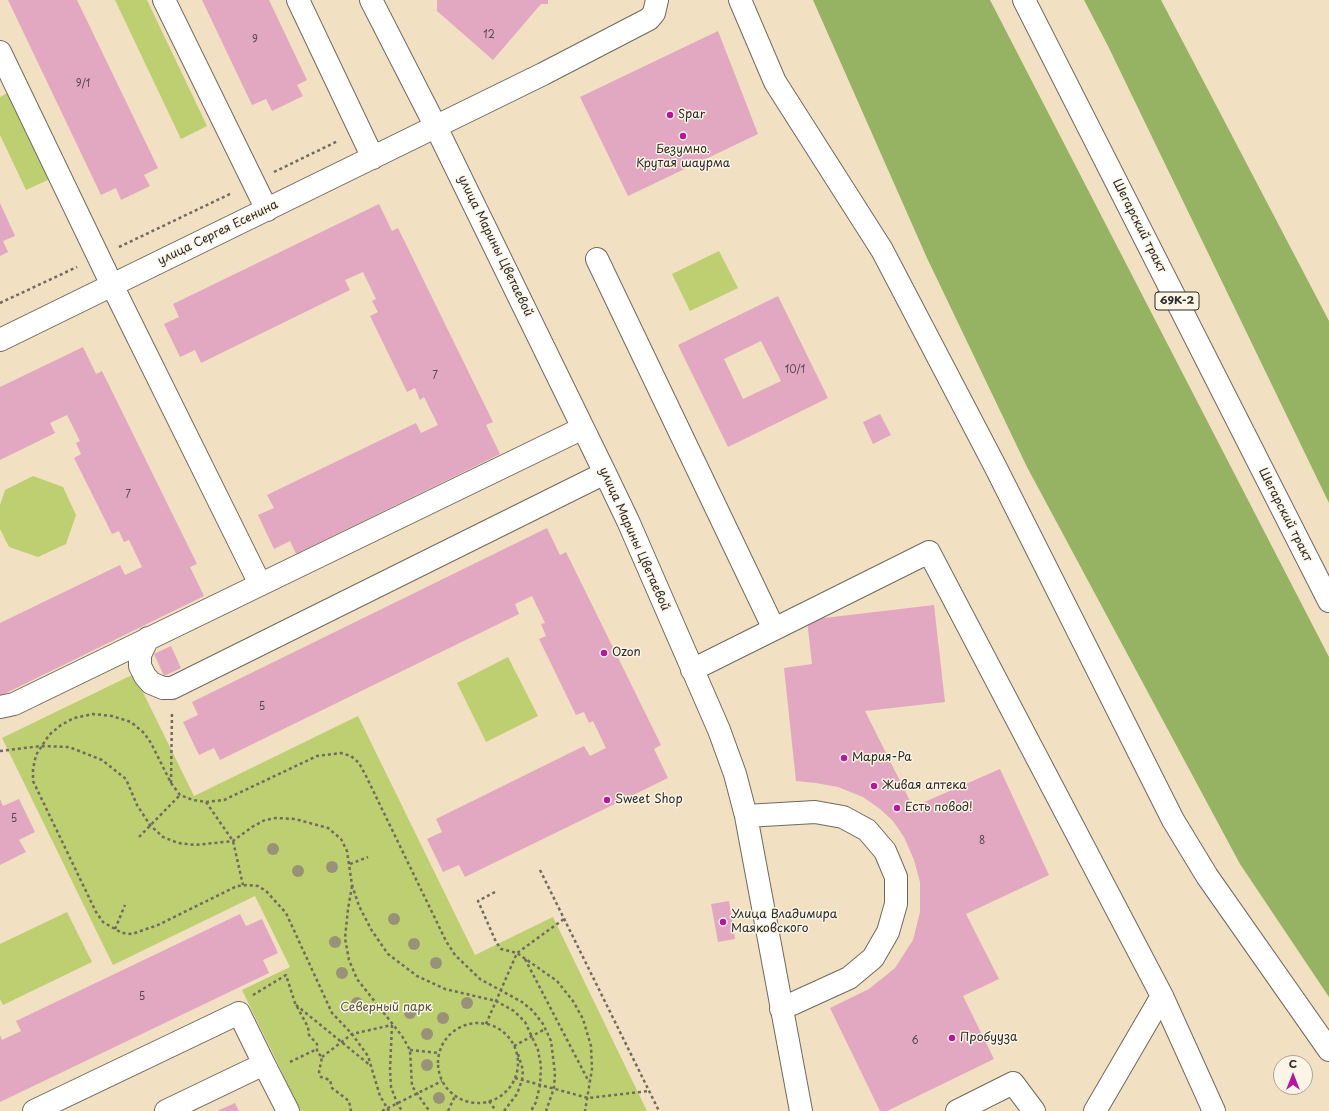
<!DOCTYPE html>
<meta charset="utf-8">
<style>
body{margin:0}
#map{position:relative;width:1329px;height:1111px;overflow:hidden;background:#f1e0c1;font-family:"Playpen Sans",sans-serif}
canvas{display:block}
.north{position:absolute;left:1273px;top:1055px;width:40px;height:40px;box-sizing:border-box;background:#fcf5e5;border:1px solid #a8a49b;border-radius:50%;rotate:0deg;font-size:11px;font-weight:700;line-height:16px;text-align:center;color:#2b2b2b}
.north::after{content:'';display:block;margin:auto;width:14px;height:18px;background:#b5179e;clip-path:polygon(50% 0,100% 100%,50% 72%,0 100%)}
</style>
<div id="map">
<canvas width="1329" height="1111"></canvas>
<div class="north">С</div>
</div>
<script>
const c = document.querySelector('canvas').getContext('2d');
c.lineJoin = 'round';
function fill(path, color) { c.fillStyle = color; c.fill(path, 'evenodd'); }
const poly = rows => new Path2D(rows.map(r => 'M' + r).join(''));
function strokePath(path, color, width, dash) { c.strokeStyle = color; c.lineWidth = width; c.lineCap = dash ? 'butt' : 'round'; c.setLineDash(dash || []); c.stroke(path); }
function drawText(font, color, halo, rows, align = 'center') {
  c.font = font + ' "Playpen Sans",sans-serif'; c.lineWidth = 3; c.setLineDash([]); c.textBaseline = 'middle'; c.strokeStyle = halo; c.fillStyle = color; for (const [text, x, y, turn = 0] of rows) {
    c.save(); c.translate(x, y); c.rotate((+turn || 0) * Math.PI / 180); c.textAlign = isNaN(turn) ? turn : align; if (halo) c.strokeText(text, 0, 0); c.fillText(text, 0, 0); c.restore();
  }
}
fill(poly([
 [115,0,147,0,207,126,181,139],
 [11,91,52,178,26,190,0,135,0,97],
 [719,251,738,288,690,311,672,274],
 [33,476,63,487,76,515,66,544,38,557,9,547,0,529,0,505,5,490],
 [508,657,538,716,486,742,457,683],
 [134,674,194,796,358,716,475,955,553,917,647,1111,301,1111,242,990,290,967,255,896,113,965,2,738],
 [67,912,92,962,3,1005,0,999,0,944]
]), '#bdcf71');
fill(poly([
 [813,0,990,0,1329,657,1329,997,1240,864,1027,467,927,258],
 [1084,0,1161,0,1329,321,1329,503,1108,46]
]), '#96b263');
fill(poly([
 [8,0,77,0,158,168,144,175,150,186,121,200,116,188,101,195],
 [202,0,269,0,307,80,297,85,303,96,272,111,266,99,252,105],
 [437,0,548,0,548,4,541,4,493,60,437,11],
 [718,31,758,134,628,196,580,97],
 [0,203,15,236,3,241,8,252,0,256],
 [379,204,392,231,398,228,493,422,486,425,500,454,296,554,290,541,274,549,258,515,274,508,267,495,416,423,421,433,438,425,424,397,420,400,415,388,407,392,370,316,378,312,372,301,376,299,363,272,345,280,350,290,201,363,195,350,180,357,164,324,179,317,173,304],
 [778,296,828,398,728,447,678,345],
 [761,341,781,381,743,399,724,359],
 [83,347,96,374,102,371,197,564,190,567,204,596,0,696,0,623,120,565,125,575,142,567,129,540,124,542,119,531,112,534,74,458,81,454,76,443,80,441,67,415,50,423,55,433,0,460,0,387],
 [880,414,891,435,873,444,863,422],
 [547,528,560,555,566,552,661,745,654,749,668,778,465,877,459,865,443,872,427,839,442,832,436,819,584,746,590,756,606,748,593,721,589,723,584,712,576,715,539,639,546,636,541,624,545,623,532,596,515,604,519,614,220,760,214,748,199,755,183,722,198,715,192,702],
 [934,605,945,702,865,711,913,807,1000,769,1049,875,966,914,999,979,963,996,994,1059,887,1111,880,1111,830,1008,869,989,895,968,913,940,920,912,920,882,914,860,904,837,893,821,880,809,863,797,838,787,816,783,796,781,784,668,812,664,807,620],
 [171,646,181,668,164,676,154,654],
 [0,799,3,806,19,799,35,832,19,840,26,852,0,865],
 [729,901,735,939,718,942,711,904],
 [240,914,246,926,262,919,278,953,263,960,269,973,0,1102,0,1035,2,1040,21,1031,16,1021],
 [235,1103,239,1111,217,1111]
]), '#e2a8c1');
const minor = poly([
 [164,0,267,210],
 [298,0,373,158],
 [371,0,436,127,605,473,628,521,719,730,735,774,746,816,801,1111],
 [740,0,775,82,882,250,995,466,1173,820,1207,876,1329,1050],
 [0,52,112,285,260,584],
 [597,259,774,629],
 [0,340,543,74,649,19,654,13,657,0],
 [148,638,140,655,140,666,145,676,151,683,163,688,172,688,605,473],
 [692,670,929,552,1162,996,1095,1111],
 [0,707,14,704,583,428],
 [746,816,815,812,843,817,867,830,885,851,896,877,896,904,888,932,873,958,849,978,781,1009],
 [1162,996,1214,1111],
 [264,1064,288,1111],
 [34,1111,239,1013,264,1064,166,1111],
 [957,1111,1013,1083,1034,1111]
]);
const major = poly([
 [1024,0,1329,601]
]);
strokePath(minor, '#706a60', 24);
strokePath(major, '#706a60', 24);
strokePath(poly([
 [274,172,338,141],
 [119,247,232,193],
 [0,303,77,267],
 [0,751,41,746,69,747,102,760,126,779,137,805,150,825,163,837,178,843,195,845,233,841,252,827,265,820,276,818,295,819,328,828,341,839,347,851,352,885,359,906,372,931,388,954,417,976,445,989,496,1001,514,1011,525,1022,538,1050,541,1066,540,1085,536,1102,531,1111],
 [171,783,172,712],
 [206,802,233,841,243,885],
 [139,837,180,795],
 [350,864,368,857],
 [540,870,659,1111],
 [352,886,348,909,345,938,349,960,357,979,402,1036,410,1050,412,1086,427,1108,431,1111],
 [495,892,478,901,496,942,501,949,517,953,557,981,573,1001,583,1019,591,1046,592,1069,585,1111],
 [115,929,125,905],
 [525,959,589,1082],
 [253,995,286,975,295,1003,308,1027,309,1035,317,1044,317,1052,322,1057,319,1072,321,1077,330,1080,332,1088,349,1101,351,1111],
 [296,1005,371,1066],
 '438 1063a40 40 0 1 1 80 0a40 40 0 1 1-80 0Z',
 [486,1024,517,953,564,919],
 [392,1025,390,1069,391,1087,397,1103,402,1111],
 [514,1046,545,1029],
 [410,1050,439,1053],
 [322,1057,352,1034,392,1025],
 [290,1062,317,1049],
 [515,1078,588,1098,649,1091],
 [489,1101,496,1111],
 [382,1111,442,1081],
 [389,1111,380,1096,368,1056,352,1034,332,1013,286,913,266,891,258,886,248,885,237,886,158,925,132,934,122,933,103,922,96,912,33,781,33,769,36,755,49,735,61,725,74,718,93,714,112,716,131,722,144,733,151,743,171,783,180,795,193,800,206,802,224,800,317,756,341,753,351,756,359,763,366,776,446,941,455,955,480,979,522,1002,533,1011,543,1024,551,1041,555,1073,554,1088,546,1111],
 [448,1111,455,1096],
 [504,1111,517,1094,522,1080,523,1070,518,1054]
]), '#706a60', 2.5, [3, 3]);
strokePath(minor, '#fff', 22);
strokePath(major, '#fff', 22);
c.fillStyle = '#989378';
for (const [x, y] of [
 [273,849],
 [332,867],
 [298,871],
 [394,919],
 [335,942],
 [414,944],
 [436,963],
 [342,973],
 [357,1003],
 [467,1003],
 [410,1013],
 [443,1018],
 [427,1034],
 [427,1065],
 [439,1098]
]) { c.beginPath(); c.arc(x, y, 6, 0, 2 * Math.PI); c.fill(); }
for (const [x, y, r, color] of [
 [670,115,4,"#b5179e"],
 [683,136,4,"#b5179e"],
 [604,653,4,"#b5179e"],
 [844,758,4,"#b5179e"],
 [874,786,4,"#b5179e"],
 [607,800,4,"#b5179e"],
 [897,808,4,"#b5179e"],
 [723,922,4,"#b5179e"],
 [952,1038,4,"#b5179e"]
]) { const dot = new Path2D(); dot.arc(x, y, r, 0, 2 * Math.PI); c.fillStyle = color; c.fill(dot); strokePath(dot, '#fcf5e5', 1.5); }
drawText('10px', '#594a50', null, [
 ["12",489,35],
 ["9",255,40],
 ["9/1",83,84],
 ["10/1",795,370],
 ["7",435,376],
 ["7",128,495],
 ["5",262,707],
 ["5",14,819],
 ["8",982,841],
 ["5",142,997],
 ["6",915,1041]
]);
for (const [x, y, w] of [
 [1177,301,44]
]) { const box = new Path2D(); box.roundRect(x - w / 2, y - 9, w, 18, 3); c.fillStyle = '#fcf5e5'; c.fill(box); strokePath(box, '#2b2b2b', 1); }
drawText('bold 11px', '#2b2b2b', null, [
 ["69К-2",1177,301]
]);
drawText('12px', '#2b2b2b', '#fcf5e5', [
 ["Spar",678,115],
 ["Безумно.",683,150,"center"],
 ["Крутая шаурма",683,164,"center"],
 ["Ozon",612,653],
 ["Мария-Ра",852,758],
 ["Живая аптека",882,786],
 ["Sweet Shop",615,800],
 ["Есть повод!",905,808],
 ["Улица Владимира",731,915],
 ["Маяковского",731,929],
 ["Пробууза",960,1038]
], 'left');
drawText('12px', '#2b2b2b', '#fcf5e5', [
 ["Шегарский тракт",1139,226,63],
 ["улица Сергея Есенина",218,233,-26],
 ["улица Марины Цветаевой",495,246,64],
 ["Шегарский тракт",1285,515,63],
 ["улица Марины Цветаевой",634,539,66]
]);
drawText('12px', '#50543c', '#fcf5e5', [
 ["Северный парк",386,1008]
]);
</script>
